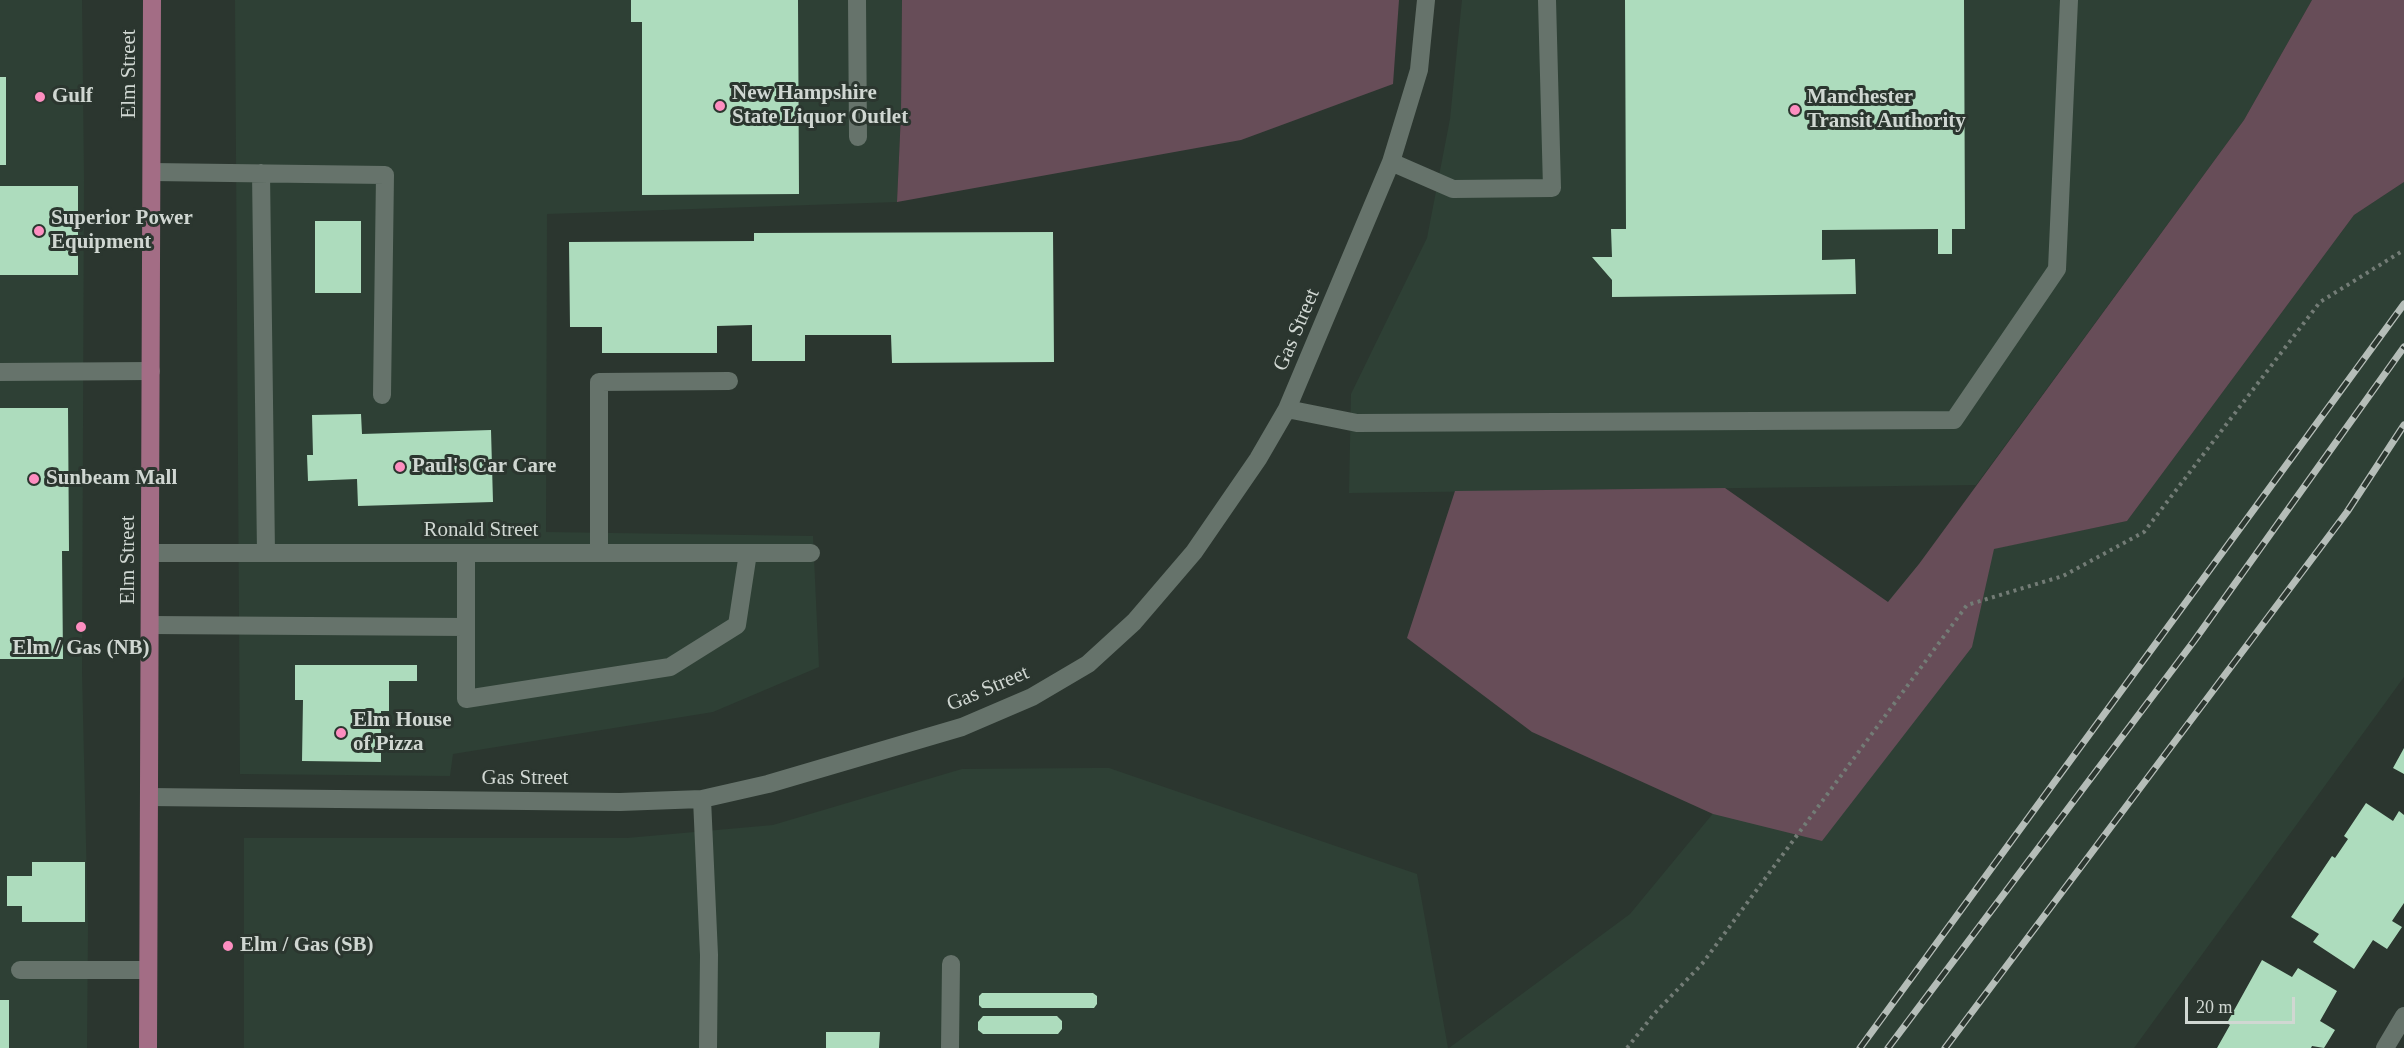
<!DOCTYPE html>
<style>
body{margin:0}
#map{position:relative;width:2404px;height:1048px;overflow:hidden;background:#2b362f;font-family:Georgia,serif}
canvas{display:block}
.scale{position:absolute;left:2185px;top:997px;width:110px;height:27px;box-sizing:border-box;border:3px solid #d0d7d2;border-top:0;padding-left:8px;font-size:18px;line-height:21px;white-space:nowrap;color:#d0d7d2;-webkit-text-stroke:4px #2b362f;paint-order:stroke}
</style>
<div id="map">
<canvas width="2404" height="1048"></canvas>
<div class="scale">20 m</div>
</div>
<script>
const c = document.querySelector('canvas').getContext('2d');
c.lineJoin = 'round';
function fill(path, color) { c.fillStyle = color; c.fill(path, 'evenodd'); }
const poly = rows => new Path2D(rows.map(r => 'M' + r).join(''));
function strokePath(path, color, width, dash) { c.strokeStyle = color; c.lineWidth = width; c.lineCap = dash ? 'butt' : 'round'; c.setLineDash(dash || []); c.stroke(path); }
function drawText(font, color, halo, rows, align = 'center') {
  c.font = font + ' Georgia,serif'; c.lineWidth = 6; c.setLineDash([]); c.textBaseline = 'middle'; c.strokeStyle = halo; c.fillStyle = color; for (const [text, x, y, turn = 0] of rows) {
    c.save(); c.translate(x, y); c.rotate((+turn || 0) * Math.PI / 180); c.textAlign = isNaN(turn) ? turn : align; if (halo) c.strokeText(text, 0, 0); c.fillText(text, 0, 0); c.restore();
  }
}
fill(poly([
 [0,0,82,0,84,180,82,673,88,929,87,1048,0,1048],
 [235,0,902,0,901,113,897,202,547,214,546,532,813,536,819,667,713,712,453,754,450,776,240,774],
 [1462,0,2312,0,2244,120,1976,485,1349,493,1351,394,1427,238,1450,119],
 [2404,182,2404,677,2134,1048,1449,1048,1630,914,1919,564,2127,521,2354,215],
 [1093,768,1109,768,1417,874,1448,1048,244,1048,244,838,627,838,773,825,962,769]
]), '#2e4035');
fill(poly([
 [902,0,1399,0,1393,84,1241,140,897,202,901,113],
 [2312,0,2404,0,2404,182,2354,215,2127,521,1994,549,1972,647,1822,841,1713,814,1532,732,1407,638,1455,491,1725,488,1888,602,1919,564,2244,120]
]), '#674d58');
fill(poly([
 [631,0,798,0,799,194,642,195,642,22,631,22],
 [1625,0,1964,0,1965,229,1952,229,1952,254,1938,254,1938,229,1822,230,1822,260,1855,259,1856,294,1612,297,1612,280,1592,257,1612,257,1611,229,1626,229],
 [0,77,6,77,6,165,0,165],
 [0,186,78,186,78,275,0,275],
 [315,221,361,221,361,293,315,293],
 [1053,232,1054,362,892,363,891,335,805,335,805,361,752,361,752,325,717,326,717,353,602,353,602,327,570,327,569,242,754,241,754,233],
 [0,408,68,408,69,551,62,551,63,659,0,659],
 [361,414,362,434,491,430,493,502,358,506,357,479,308,481,307,455,313,455,312,415],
 [295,665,417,665,417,681,389,681,389,711,381,711,381,762,302,761,303,700,295,700],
 [2404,748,2404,774,2393,768],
 [2366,803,2393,821,2399,811,2404,815,2404,903,2392,921,2402,927,2387,949,2373,940,2354,969,2313,942,2319,934,2291,917,2332,856,2335,858,2348,839,2344,836],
 [32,862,85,862,85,922,22,922,22,906,7,906,7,876,32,876],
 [2262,960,2292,977,2298,968,2337,991,2320,1021,2335,1030,2324,1048,2312,1046,2311,1048,2217,1048,2230,1025,2227,1023],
 [982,993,1093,993,1097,996,1097,1004,1094,1008,982,1008,979,1005,979,996],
 [0,1000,9,1000,9,1048,0,1048],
 [983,1016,1057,1016,1062,1021,1062,1029,1058,1034,983,1034,978,1030,978,1022],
 [826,1032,880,1032,879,1048,826,1048]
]), '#addcbd');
strokePath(poly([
 [1627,1048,1654,1014,1702,964,1967,605,2063,576,2144,532,2320,302,2404,250]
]), '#737c76', 4, [3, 4.5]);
strokePath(poly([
 [857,0,858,137],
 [1391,162,1453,189,1552,188,1547,0],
 [152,172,385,175,382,395],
 [261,173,266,553],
 [0,372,151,371],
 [1287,409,1357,423,1954,420,2057,269,2069,0],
 [150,553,811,553],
 [466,553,466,699,670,667,737,625,748,553],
 [599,553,599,382,729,381],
 [150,625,466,627],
 [149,797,620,802,702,799,768,784,962,727,1032,697,1088,664,1134,622,1194,552,1258,459,1287,409,1391,162,1419,70,1426,0],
 [702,799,709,955,708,1048],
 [20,970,148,970],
 [950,1048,951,964],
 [2385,1048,2404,1016]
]), '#66736b', 18);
strokePath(poly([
 [148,1048,152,0]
]), '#a36d85', 18);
const rail = poly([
 [1860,1048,2404,304],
 [1888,1048,2194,641,2404,347],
 [1945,1048,2347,512,2404,425]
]);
strokePath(rail, '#b5bdb8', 7);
strokePath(rail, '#2b362f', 4.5, [14]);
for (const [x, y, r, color] of [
 [40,97,6,"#fd8ec0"],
 [720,106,6,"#fd8ec0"],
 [1795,110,6,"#fd8ec0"],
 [39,231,6,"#fd8ec0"],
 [400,467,6,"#fd8ec0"],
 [34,479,6,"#fd8ec0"],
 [81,627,6,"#fd8ec0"],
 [341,733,6,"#fd8ec0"],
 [228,946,6,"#fd8ec0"]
]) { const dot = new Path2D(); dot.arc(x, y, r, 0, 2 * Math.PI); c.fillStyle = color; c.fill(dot); strokePath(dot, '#2b362f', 2); }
drawText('21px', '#d0d7d2', '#2b362f', [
 ["Elm Street",129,74,-90],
 ["Gas Street",1297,330,-67],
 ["Ronald Street",481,530],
 ["Elm Street",128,560,-90],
 ["Gas Street",988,689,-23],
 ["Gas Street",525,778]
]);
drawText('bold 21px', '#d0d7d2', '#2b362f', [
 ["New Hampshire",732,94],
 ["State Liquor Outlet",732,118],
 ["Gulf",52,97],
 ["Manchester",1807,98],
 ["Transit Authority",1807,122],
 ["Superior Power",51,219],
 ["Equipment",51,243],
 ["Paul's Car Care",412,467],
 ["Sunbeam Mall",46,479],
 ["Elm / Gas (NB)",81,649,"center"],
 ["Elm House",353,721],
 ["of Pizza",353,745],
 ["Elm / Gas (SB)",240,946]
], 'left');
</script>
